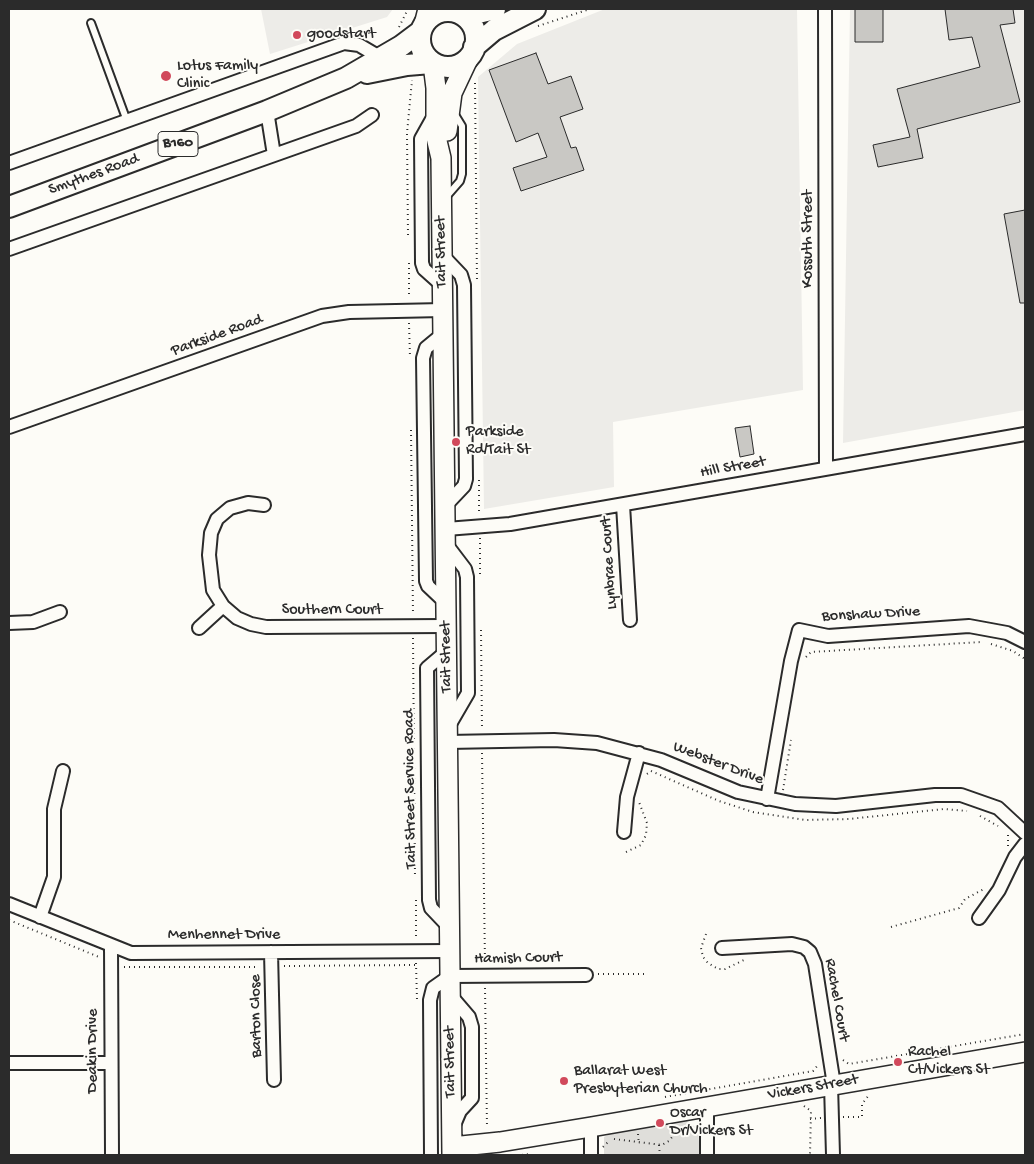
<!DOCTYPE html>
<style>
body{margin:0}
#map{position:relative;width:1034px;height:1164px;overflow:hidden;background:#fdfcf7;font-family:"Gochi Hand",sans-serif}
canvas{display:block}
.frame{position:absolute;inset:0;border:10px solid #2b2b2b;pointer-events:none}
</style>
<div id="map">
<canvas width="1034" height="1164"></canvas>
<div class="frame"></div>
</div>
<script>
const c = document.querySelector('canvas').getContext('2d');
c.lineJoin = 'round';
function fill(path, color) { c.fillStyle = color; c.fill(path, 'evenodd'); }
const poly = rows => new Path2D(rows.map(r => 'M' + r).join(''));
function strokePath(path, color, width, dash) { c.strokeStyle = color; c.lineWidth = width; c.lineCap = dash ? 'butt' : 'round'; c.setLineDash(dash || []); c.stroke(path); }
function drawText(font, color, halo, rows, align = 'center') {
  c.font = font + ' "Gochi Hand",sans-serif'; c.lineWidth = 4; c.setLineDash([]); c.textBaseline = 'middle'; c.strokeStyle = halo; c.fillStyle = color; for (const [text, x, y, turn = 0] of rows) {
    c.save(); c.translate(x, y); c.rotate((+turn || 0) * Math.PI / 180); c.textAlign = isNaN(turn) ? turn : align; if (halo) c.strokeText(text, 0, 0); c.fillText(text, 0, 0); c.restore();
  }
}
fill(poly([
 [261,9,393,9,387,17,270,54],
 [605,9,797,9,803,390,613,422,614,487,484,509,478,77,517,44],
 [850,9,1025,9,1025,410,843,443]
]), '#edece8');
fill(poly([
 [687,1121,698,1129,700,1155,604,1155,604,1137,612,1133]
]), '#dfdeda');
const building = poly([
 [855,9,883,9,883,42,855,42,855,9],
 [945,9,1013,9,1015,23,1000,25,1020,102,917,129,923,158,878,167,873,145,910,137,897,89,980,67,972,37,949,40,945,9],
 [536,53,548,84,571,76,583,109,560,117,571,148,576,147,584,170,521,191,513,168,547,157,538,133,516,142,489,70,536,53],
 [1025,210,1025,303,1020,303,1004,214,1025,210],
 [750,426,754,454,740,457,735,428,750,426]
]);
fill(building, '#c9c8c4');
strokePath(building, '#2b2b2b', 1);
const lane = poly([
 [91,23,127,121],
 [446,197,460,181,462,174,462,126,454,113]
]);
const street = poly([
 [825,9,826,468],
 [267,111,274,155],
 [435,114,421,139,422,263,424,269,443,286],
 [9,163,344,43,359,45,376,55,384,57],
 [9,249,356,126,372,115],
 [442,255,461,275,464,285,466,479,464,486,446,505],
 [443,334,426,348,423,358,426,581,428,586,446,603],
 [9,427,322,316,349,312,443,310],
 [264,505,248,503,230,508,217,519,211,533,209,555,213,590,223,606,237,618,251,624,266,627,446,626],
 [623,505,630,620],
 [446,529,510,524,1025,434],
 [446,544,465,569,467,577,468,693,450,724],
 [9,623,33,622,60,612],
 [199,628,223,606],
 [447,651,427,668,429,900,431,908,450,928],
 [448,742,554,740,597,743,661,760,738,792,795,804,836,806,935,795,961,795,998,808,1025,833],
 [767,799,791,661,799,630,828,636,969,626,1007,633,1025,642],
 [624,832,627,797,639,753],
 [9,904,131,953,450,951],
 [40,917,54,877,54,809,63,771],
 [979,918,999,890,1015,857,1025,844],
 [111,946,112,1155],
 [722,948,792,944,804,947,810,952,815,964,834,1085],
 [271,952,274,1080],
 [451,996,469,1017,472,1027,472,1098,460,1111,454,1125],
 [9,1063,110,1063],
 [831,1085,833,1155],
 [707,1106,707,1155],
 [591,1127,591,1155],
 [431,1155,430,1000,433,988,450,976,586,975]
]);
const secondary = poly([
 [424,25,428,9],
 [433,64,436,88,436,137,441,158,452,1155],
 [447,131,452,93,468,59],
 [452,1147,500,1142,591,1127,1025,1052]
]);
const primary = poly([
 '420 39a28 28 0 1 1 56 0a28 28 0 1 1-56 0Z',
 [465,16,495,9],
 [474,47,494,30,535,9],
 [367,73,407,65,431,63],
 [9,207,267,111,346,78,401,46,421,31]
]);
strokePath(lane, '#2b2b2b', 10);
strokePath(street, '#2b2b2b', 16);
strokePath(secondary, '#2b2b2b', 22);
strokePath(primary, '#2b2b2b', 24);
strokePath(poly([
 [538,26,590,9],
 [399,27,408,9],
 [475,83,477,283],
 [408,235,407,133,412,80],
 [409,263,409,298],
 [409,323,410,358],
 [411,430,413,615],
 [479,480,479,515],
 [480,538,480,575],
 [481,630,482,730],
 [413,638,415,878],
 [991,644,1013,651,1025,659],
 [806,657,811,652,981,642],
 [482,753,485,963],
 [647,774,651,771,719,801,753,812,805,820,849,819,944,809,967,811],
 [783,790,791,740],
 [980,816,998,826],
 [1008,846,1008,833],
 [626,852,641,845,646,835,647,823,639,802],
 [416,900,416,940],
 [9,920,99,957],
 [891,927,959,908,965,899,984,889],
 [706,934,701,948,703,957,708,963,718,969,725,969,744,960],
 [416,963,417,1000],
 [284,966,416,965],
 [124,967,259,967],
 [598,974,648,974],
 [485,988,487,1128],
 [843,1060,849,1064,1025,1034],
 [665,1097,813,1071,818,1065],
 [804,1106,811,1111,810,1155],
 [843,1117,862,1117,862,1104,869,1095],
 [810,1119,821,1118],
 [638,1134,639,1144],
 [614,1139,662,1145,669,1141,679,1128],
 [659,1145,660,1155],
 [603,1147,610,1140],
 [522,1155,529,1154]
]), '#2b2b2b', 2, [1, 4]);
strokePath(lane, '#fdfcf7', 6);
strokePath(street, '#fdfcf7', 12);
strokePath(secondary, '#fdfcf7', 19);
strokePath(primary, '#fdfcf7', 20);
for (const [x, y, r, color] of [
 [297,35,5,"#d1495b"],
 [166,76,6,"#d1495b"],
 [456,442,5,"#d1495b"],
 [898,1062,5,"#d1495b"],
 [564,1081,5,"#d1495b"],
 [660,1123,5,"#d1495b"]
]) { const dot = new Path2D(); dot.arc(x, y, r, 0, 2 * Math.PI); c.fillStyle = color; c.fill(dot); strokePath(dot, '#fdfcf7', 2); }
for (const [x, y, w] of [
 [178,144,40]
]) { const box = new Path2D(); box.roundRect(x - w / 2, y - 12.5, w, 25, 4); c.fillStyle = '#fdfcf7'; c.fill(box); strokePath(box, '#2b2b2b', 1); }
drawText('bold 15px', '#2b2b2b', null, [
 ["B160",178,144]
]);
drawText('16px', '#2b2b2b', '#fdfcf7', [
 ["goodstart",307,35],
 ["Lotus Family",177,67],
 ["Clinic",177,85],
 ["Parkside",466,433],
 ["Rd/Tait St",466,451],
 ["Rachel",908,1053],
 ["Ct/Vickers St",908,1071],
 ["Ballarat West",574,1072],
 ["Presbyterian Church",574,1090],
 ["Oscar",670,1114],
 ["Dr/Vickers St",670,1132]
], 'left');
drawText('16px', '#2b2b2b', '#fdfcf7', [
 ["Smythes Road",94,175,-20],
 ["Kossuth Street",809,239,-90],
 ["Tait Street",442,252,-91],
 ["Parkside Road",217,336,-20],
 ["Hill Street",733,468,-10],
 ["Lynbrae Court",610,563,-94],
 ["Southern Court",332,611],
 ["Bonshaw Drive",871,615,-3],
 ["Tait Street",447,657,-91],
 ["Webster Drive",718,764,21],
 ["Tait Street Service Road",411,789,-91],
 ["Menhennet Drive",224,936],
 ["Hamish Court",518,959,-1],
 ["Rachel Court",836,1000,80],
 ["Barton Close",257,1016,-91],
 ["Deakin Drive",94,1051,-90],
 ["Tait Street",451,1062,-91],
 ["Vickers Street",813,1088,-10]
]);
</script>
